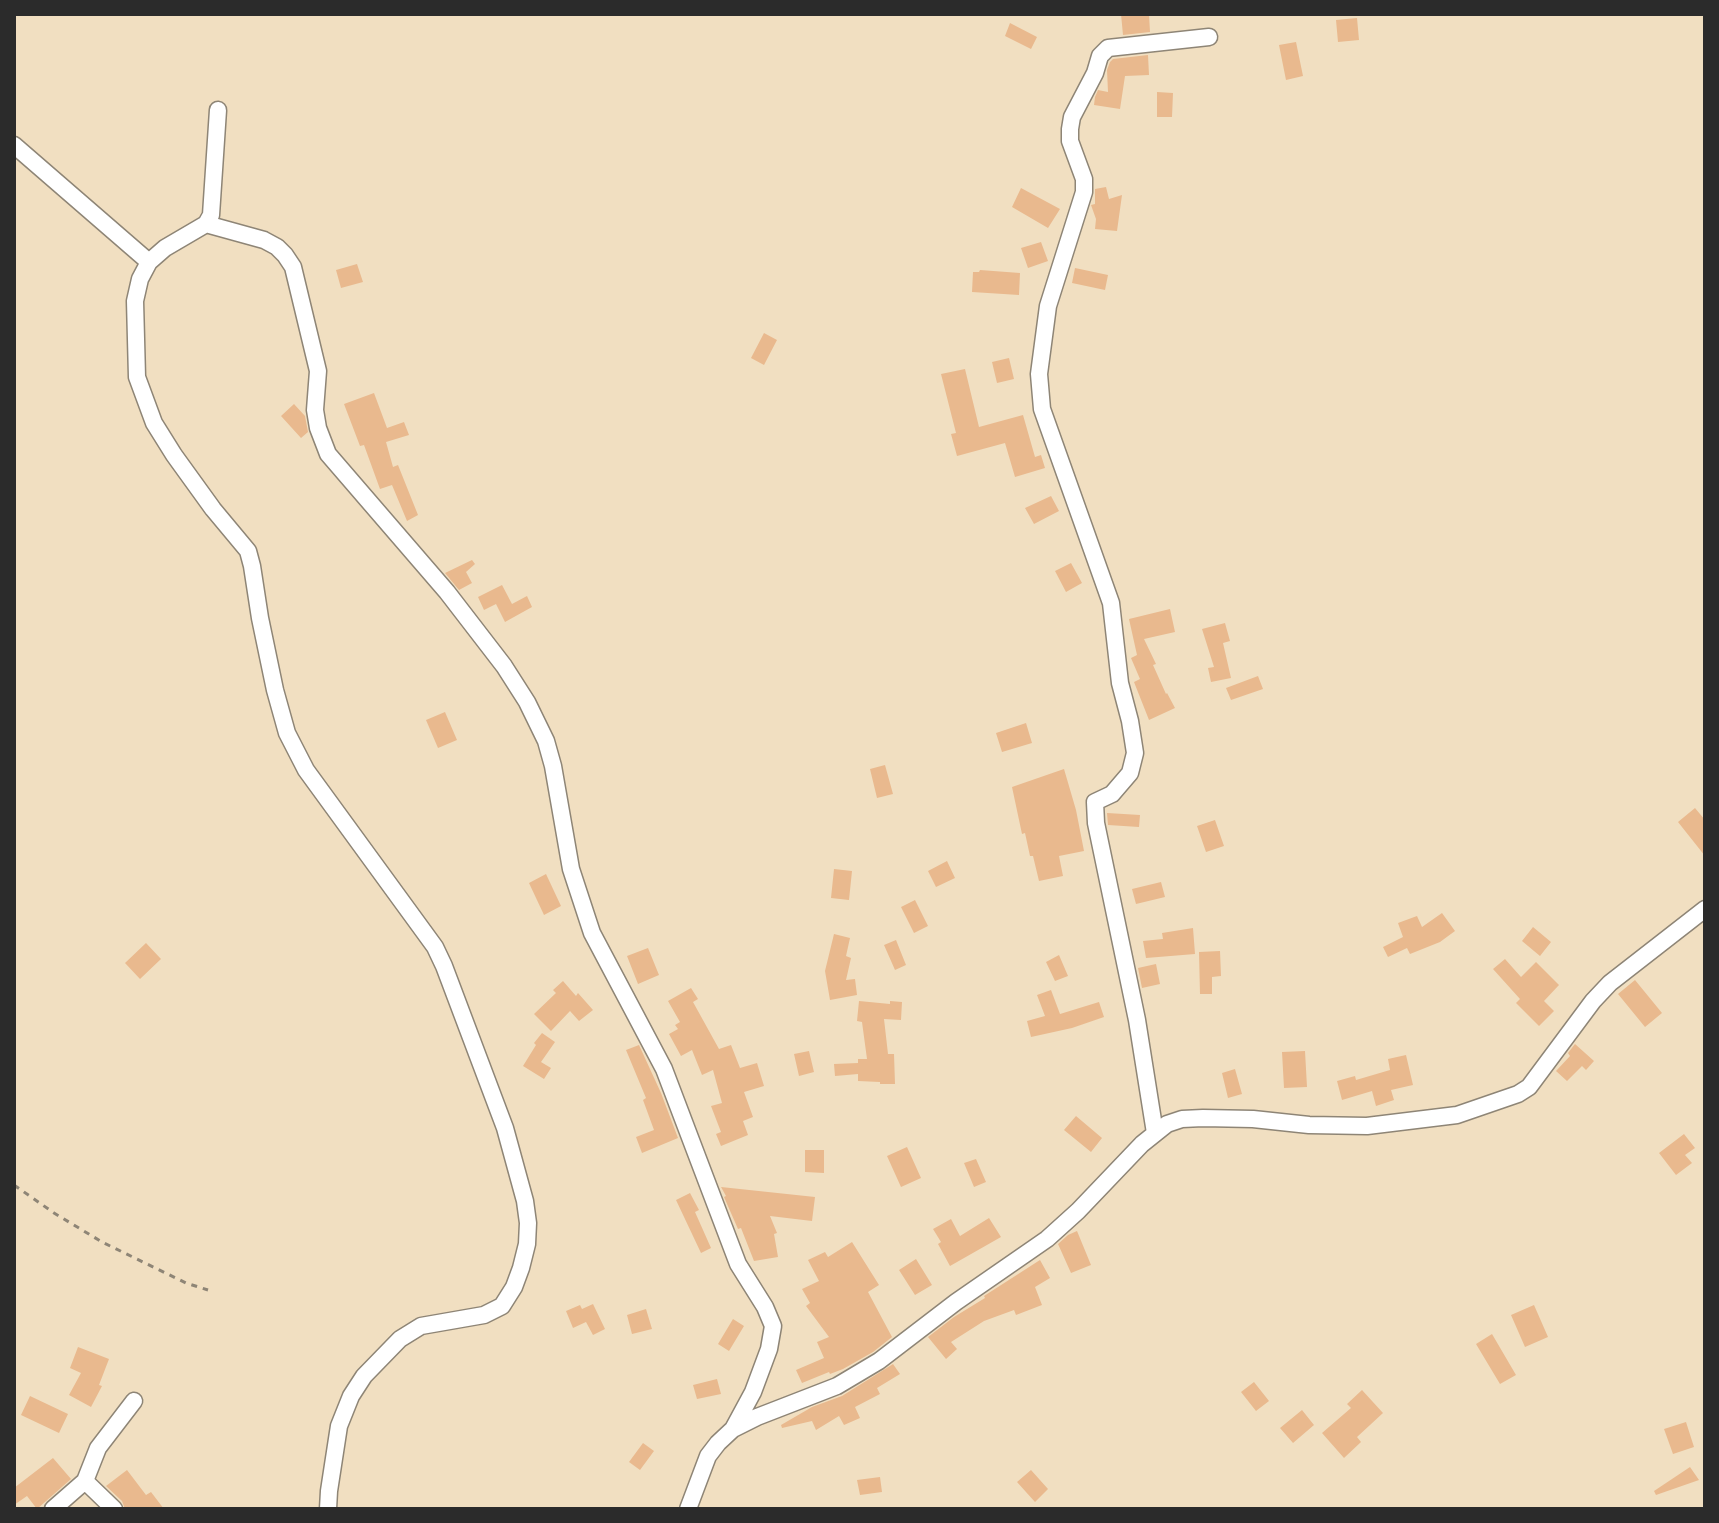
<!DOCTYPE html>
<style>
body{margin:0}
#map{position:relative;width:1719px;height:1523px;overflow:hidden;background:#f1dfc1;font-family:Sriracha,sans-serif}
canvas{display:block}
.frame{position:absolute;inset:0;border:16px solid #2b2b2b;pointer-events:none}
</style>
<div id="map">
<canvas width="1719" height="1523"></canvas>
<div class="frame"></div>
</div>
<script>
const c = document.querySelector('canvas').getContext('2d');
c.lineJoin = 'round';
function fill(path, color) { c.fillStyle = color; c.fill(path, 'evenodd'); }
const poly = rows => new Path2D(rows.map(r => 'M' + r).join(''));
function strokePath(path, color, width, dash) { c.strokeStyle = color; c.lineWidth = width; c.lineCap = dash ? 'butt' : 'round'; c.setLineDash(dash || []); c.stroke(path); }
fill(poly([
 [1121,14,1149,14,1150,32,1123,35],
 [1357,18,1359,40,1338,42,1336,20],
 [1010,23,1037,37,1031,49,1005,36],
 [1296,42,1303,76,1286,80,1279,45],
 [1148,55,1149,75,1125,76,1120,109,1094,105,1095,97,1098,90,1108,92,1107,70,1110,62,1113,59],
 [1157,92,1173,93,1172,117,1157,117],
 [1106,187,1109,199,1122,195,1117,231,1095,229,1096,219,1091,205,1095,204,1095,189],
 [1021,188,1060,209,1048,228,1012,207],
 [1041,242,1048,261,1028,268,1021,248],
 [357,264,363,282,341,288,336,270],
 [1075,268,1108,275,1105,290,1072,283],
 [980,270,1020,273,1019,295,972,292,973,272,979,272],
 [764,333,777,340,764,365,751,358],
 [1009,358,1014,379,997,383,992,362],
 [965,369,979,427,1023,415,1035,457,1041,455,1045,468,1015,477,1005,443,957,456,951,434,956,433,941,374],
 [374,393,387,428,404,422,409,435,386,442,393,467,398,465,418,515,407,521,392,485,380,489,364,445,360,446,344,404],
 [294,404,305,416,308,432,301,438,281,416],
 [1051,496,1059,511,1034,524,1025,508],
 [472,560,475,564,466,572,472,583,459,590,445,573],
 [1071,563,1082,583,1066,592,1055,571],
 [502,585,512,604,527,596,532,607,505,622,496,604,484,610,478,597],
 [1170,609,1175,632,1144,639,1156,664,1153,665,1166,694,1167,693,1175,708,1149,720,1134,682,1140,679,1131,658,1137,655,1129,619],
 [1225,623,1230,641,1223,643,1231,678,1211,682,1208,668,1214,667,1202,629],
 [1258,676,1263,689,1231,700,1226,688],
 [445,712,457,740,438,748,426,720],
 [1026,723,1032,743,1002,752,996,733],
 [885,765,893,794,877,798,870,769],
 [1064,769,1076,810,1084,851,1059,856,1063,876,1039,881,1033,856,1030,856,1025,833,1022,834,1012,787],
 [1695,808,1705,820,1705,856,1678,822],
 [1107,813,1140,815,1139,827,1108,825],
 [1215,820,1224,846,1206,852,1197,826],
 [947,861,955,878,936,887,928,871],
 [834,869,852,871,849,900,831,898],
 [546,874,561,906,544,915,529,883],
 [1161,882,1165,897,1136,904,1132,889],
 [915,900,928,926,914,933,901,907],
 [1442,913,1455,931,1440,942,1410,954,1407,948,1388,957,1383,947,1403,937,1398,923,1417,916,1422,927],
 [1533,927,1551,942,1540,956,1522,941],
 [1193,928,1195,954,1146,958,1143,941,1163,939,1162,933],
 [834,934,850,938,846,956,851,958,846,980,855,979,857,995,830,1000,825,971],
 [896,940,906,965,895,970,884,945],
 [146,943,161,959,140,979,125,963],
 [648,948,659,975,638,984,627,956],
 [1220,951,1221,976,1212,977,1212,994,1200,994,1199,952],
 [1059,955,1068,976,1055,981,1046,962],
 [1505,959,1521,977,1536,962,1559,985,1544,1001,1554,1011,1539,1026,1516,1003,1520,999,1493,969],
 [1156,964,1160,984,1142,988,1138,968],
 [1635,980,1662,1013,1645,1027,1618,994],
 [563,981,576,996,578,993,593,1010,579,1021,570,1011,551,1031,534,1014,556,993,553,990],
 [691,988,698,999,693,1002,719,1049,731,1045,740,1068,757,1063,764,1086,744,1092,753,1117,743,1121,748,1135,721,1146,716,1134,721,1132,711,1106,722,1103,713,1070,702,1075,692,1050,681,1056,669,1034,678,1029,675,1025,680,1022,668,1001],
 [1051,990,1060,1014,1099,1002,1104,1017,1072,1028,1031,1037,1027,1021,1045,1016,1037,995],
 [859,1001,890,1004,890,1001,902,1002,901,1020,884,1019,888,1054,894,1054,895,1084,880,1084,880,1082,858,1081,858,1074,835,1076,834,1064,858,1063,858,1059,867,1059,862,1022,857,1021],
 [542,1033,555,1042,541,1062,551,1068,544,1079,523,1066,536,1045,534,1043],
 [1575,1044,1594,1061,1586,1070,1582,1066,1567,1081,1556,1071,1570,1056,1568,1053],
 [639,1045,661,1093,678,1138,642,1153,636,1137,654,1130,643,1100,646,1098,626,1050],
 [809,1051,814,1072,799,1076,794,1054],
 [1305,1051,1307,1087,1284,1088,1282,1052],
 [1406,1055,1413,1085,1391,1090,1394,1100,1376,1106,1372,1091,1342,1100,1337,1081,1355,1076,1356,1080,1390,1070,1388,1059],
 [1235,1069,1242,1094,1228,1098,1222,1073],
 [1076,1116,1102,1138,1091,1152,1064,1130],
 [1684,1134,1695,1148,1685,1155,1692,1163,1676,1175,1659,1153],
 [907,1147,921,1178,901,1187,887,1156],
 [805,1150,824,1150,824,1173,805,1172],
 [976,1159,986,1182,974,1187,964,1163],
 [721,1187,815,1197,812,1221,770,1216,777,1233,774,1234,778,1257,754,1261,741,1228,738,1229,724,1197,726,1196],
 [690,1193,699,1210,695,1212,711,1248,701,1253,676,1200],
 [989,1218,1001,1237,950,1266,938,1244,941,1242,933,1229,951,1219,960,1236],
 [1077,1231,1091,1265,1071,1273,1058,1244,1068,1235],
 [852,1242,879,1285,868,1292,892,1337,873,1352,843,1369,830,1374,829,1372,802,1383,796,1370,824,1358,817,1342,829,1337,806,1306,810,1303,802,1289,819,1281,808,1260,825,1252,828,1257],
 [916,1259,932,1285,915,1295,899,1270],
 [1040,1260,1050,1278,1035,1287,1042,1305,1016,1315,1014,1310,984,1321,951,1342,957,1349,946,1359,928,1337,954,1317,985,1298,984,1296],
 [593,1304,605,1329,593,1335,586,1322,573,1328,566,1311,580,1305,582,1309],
 [1534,1305,1548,1337,1525,1347,1511,1315],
 [646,1309,652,1329,632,1334,627,1315],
 [733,1319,744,1326,729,1351,718,1344],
 [1492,1334,1516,1375,1500,1384,1476,1344],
 [78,1347,109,1359,99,1385,102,1386,91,1407,69,1395,81,1373,70,1368],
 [893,1364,900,1374,877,1388,880,1394,855,1407,860,1418,844,1425,839,1416,816,1430,812,1421,782,1428,781,1425,812,1407,842,1396],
 [717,1379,721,1394,697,1399,693,1385],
 [1254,1382,1269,1401,1256,1411,1241,1392],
 [1362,1390,1383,1413,1357,1437,1361,1442,1344,1458,1322,1433,1351,1408,1347,1404],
 [30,1396,68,1414,59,1433,21,1415],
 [1302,1410,1314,1425,1293,1443,1280,1428],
 [1686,1422,1694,1447,1673,1454,1664,1429],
 [643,1443,654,1451,640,1470,629,1462],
 [53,1458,71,1479,37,1509,27,1496,14,1505,14,1488],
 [1690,1467,1699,1480,1656,1495,1654,1491],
 [127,1470,146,1495,151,1492,164,1509,125,1509,122,1501,106,1486],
 [1031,1470,1048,1489,1035,1502,1017,1482],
 [880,1477,882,1492,860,1495,857,1480]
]), '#e9b98e');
const minor = poly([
 [218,110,211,215,206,224,165,248,149,262,140,279,135,301,137,377,154,423,174,455,213,509,248,551,252,566,260,618,275,690,287,733,306,770,435,947,444,966,505,1128,525,1201,528,1223,527,1244,521,1268,514,1287,502,1306,484,1315,421,1326,400,1339,364,1376,351,1396,339,1426,329,1491,328,1509],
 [14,145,149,262],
 [206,224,264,240,277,247,285,255,293,267,318,371,315,410,318,428,328,454,447,592,504,666,527,702,546,741,553,766,571,869,592,933,664,1069,738,1264,765,1307,773,1326,769,1349,753,1392,733,1429],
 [1155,1133,1137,1020,1096,823,1095,802,1112,794,1130,773,1135,753,1130,721,1120,683,1111,603,1042,409,1039,374,1048,306,1084,192,1084,179,1070,141,1070,129,1072,117,1095,73,1100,56,1108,48,1209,37],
 [85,1481,114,1509],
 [53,1509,85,1481,98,1448,134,1401],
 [688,1509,708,1456,718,1443,733,1429,757,1417,837,1386,879,1361,956,1302,1047,1239,1078,1211,1142,1144,1167,1124,1182,1119,1203,1118,1253,1119,1309,1125,1367,1126,1457,1115,1518,1094,1529,1087,1593,1001,1610,983,1705,909]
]);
strokePath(minor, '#8e8576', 19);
strokePath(poly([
 [14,1185,54,1213,102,1242,186,1283,208,1290]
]), '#8e8576', 3, [6, 6]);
strokePath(minor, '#fff', 16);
</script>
